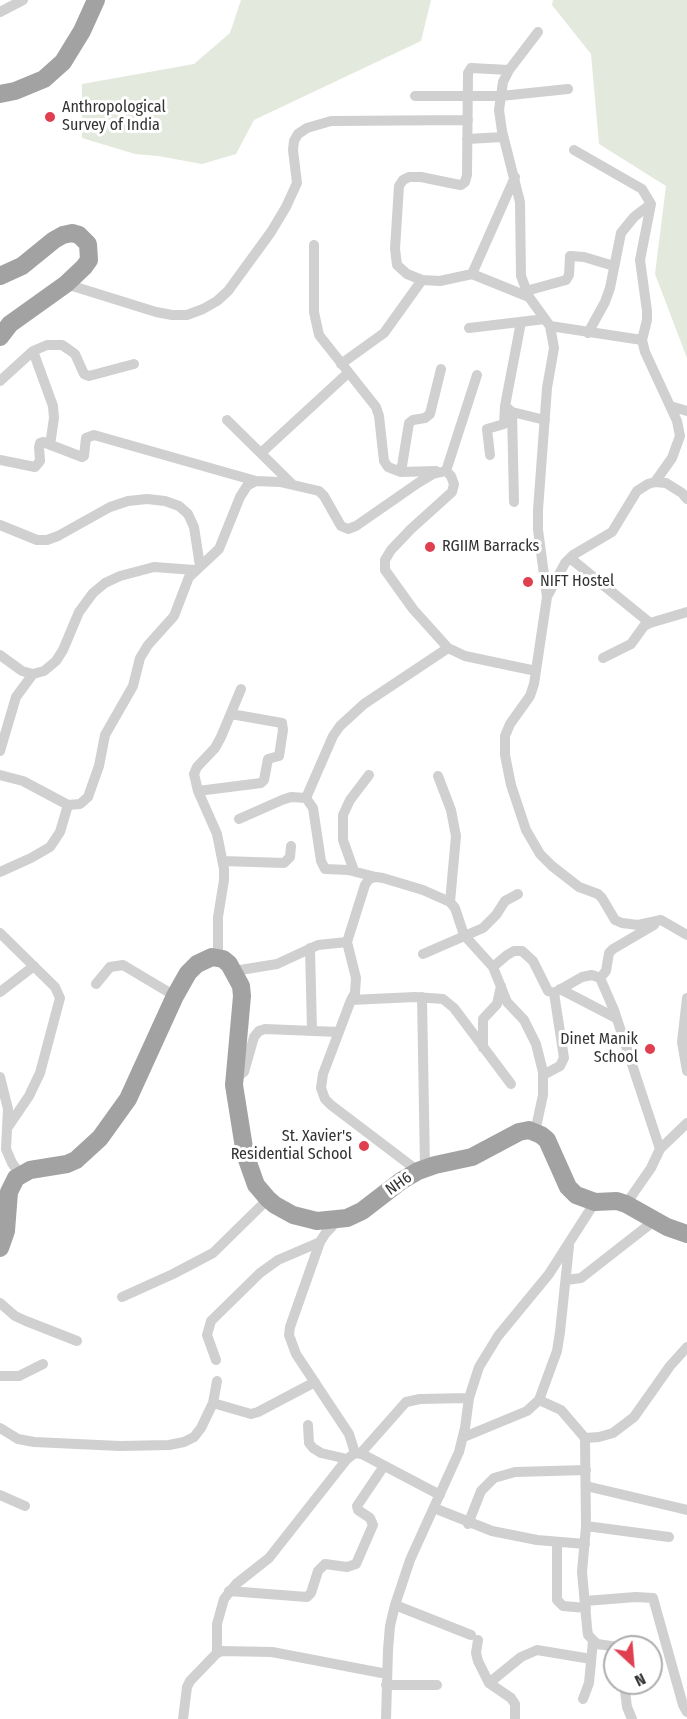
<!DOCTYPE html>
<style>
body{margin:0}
#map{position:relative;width:687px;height:1719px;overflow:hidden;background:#fff;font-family:"Fira Sans Condensed",sans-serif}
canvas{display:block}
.north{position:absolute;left:603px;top:1635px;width:60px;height:60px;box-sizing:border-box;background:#fff;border:2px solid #adadad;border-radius:50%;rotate:154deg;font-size:16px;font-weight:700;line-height:24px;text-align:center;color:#333}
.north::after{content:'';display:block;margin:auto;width:21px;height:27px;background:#e03f50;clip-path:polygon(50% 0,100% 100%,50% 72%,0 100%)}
</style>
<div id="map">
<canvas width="687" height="1719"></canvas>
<div class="north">N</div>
</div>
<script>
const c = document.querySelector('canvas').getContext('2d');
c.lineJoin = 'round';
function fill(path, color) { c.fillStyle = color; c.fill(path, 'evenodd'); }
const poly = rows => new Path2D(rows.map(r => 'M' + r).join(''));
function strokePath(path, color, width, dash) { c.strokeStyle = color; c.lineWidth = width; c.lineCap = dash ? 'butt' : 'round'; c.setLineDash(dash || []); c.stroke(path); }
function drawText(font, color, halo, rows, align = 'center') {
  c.font = font + ' "Fira Sans Condensed",sans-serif'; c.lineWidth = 6; c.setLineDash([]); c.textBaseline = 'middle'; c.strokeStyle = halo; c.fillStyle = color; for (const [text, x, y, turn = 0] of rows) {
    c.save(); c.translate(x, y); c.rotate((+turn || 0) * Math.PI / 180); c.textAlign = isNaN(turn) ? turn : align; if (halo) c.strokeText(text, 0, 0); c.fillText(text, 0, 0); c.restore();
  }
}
fill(poly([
 [241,0,431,0,421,41,254,120,236,154,202,164,158,156,135,154,82,138,82,84,194,64,230,33],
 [553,0,687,0,687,358,655,274,666,186,599,144,591,54,552,5]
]), '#e3e9dc');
strokePath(poly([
 [0,12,23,0],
 [538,32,509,70,503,82,499,110,502,131,520,202,521,276,529,297,550,326,554,348,547,388,538,510,538,530,547,597,534,684,530,696,510,724,505,736,505,755,511,785,526,830,540,854,552,866,579,887,598,894,602,898,615,920,622,923,638,925,661,920,687,935],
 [509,70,471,68,468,73,467,175,465,182,461,185,455,184,421,177,409,177,403,180,399,186,395,249,397,265,407,274,422,280,440,281,472,274,529,297],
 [415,96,501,96,568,89],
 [467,139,503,137],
 [574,150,642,189,651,204,640,260,647,311,647,320,642,340,645,352,677,421,680,436,672,458,655,482],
 [314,245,314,312,319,335,376,407,379,416,384,461,388,467,401,472,436,471],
 [472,274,515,177],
 [66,284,156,312,172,315,187,315,203,309,217,301,228,291,271,232,286,207,297,183,293,150,294,141,298,134,307,128,331,121,468,120],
 [526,291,566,280,569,275,570,256,584,257,614,266],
 [521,322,505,406,512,412,545,420],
 [550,326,642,340],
 [469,328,545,319],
 [588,333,605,302,610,288,621,233,634,217,651,204],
 [33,351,53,406,54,418,50,445],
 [341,364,384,333,422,280],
 [0,381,33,351,47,345,62,345,68,349,75,354,84,374,89,376,134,364],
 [670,406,687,411],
 [512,412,514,502],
 [227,420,292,484],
 [261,453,348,373],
 [490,455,487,429,504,424,505,406],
 [0,460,35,467,40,461,39,447,40,443,43,442,82,457,84,456,86,438,94,435,256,481],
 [446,471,477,375],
 [401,472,409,423,413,420,425,418,430,414,441,369],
 [0,525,37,540,47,540,58,536,110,507,128,501,147,499,165,501,179,506,188,514,194,527,200,566],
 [570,558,650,623],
 [547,597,565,563,573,555,612,532,637,491,648,484,655,482,666,483,682,493,687,499],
 [0,655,22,671,33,674,44,671,56,661,63,650,79,612,93,593,105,583,120,576,154,567,195,570],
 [603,658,631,644,644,626,650,623,687,612],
 [0,751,16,697,33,674],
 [0,775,23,781,68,805,80,804,88,797,99,766,105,735,133,686,140,658,148,645,174,616,189,577,219,549,240,497,247,486,256,481,280,482,319,491,324,496,341,526,348,529,356,526,418,483,433,474,446,471,451,476,454,484,452,492,411,529,391,550,385,560,385,570,413,609,448,648,465,656,536,671],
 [438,776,451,810,456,836,450,902],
 [198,791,261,783,264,780,268,759,279,756,283,730,282,723,231,714],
 [306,798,333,736,340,726,364,704,448,648],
 [239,819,282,800,291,797,306,798,313,808,321,861,325,869,348,870,376,877],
 [223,861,284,863,290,857,291,846],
 [354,871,343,840,343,815,350,800,369,775],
 [0,872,31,858,50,847,60,832,68,805],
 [0,933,55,987,60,998,40,1073,29,1096,8,1127],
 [310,948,312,1031],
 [423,954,483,928,496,915,505,901,518,894],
 [218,957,218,917,224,880,224,869,217,834,198,791,194,774,197,767,215,748,221,737,241,689],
 [493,967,507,955,514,951,522,951,533,961,548,991,554,993,582,977,592,975,600,978,614,1010,660,1149],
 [234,971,277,964,318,945,347,942],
 [600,978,606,971,609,953,613,949,654,925],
 [96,984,110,967,123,965,175,996],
 [560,989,616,1018],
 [0,992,34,966],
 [422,997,425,1168],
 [687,998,682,1042,687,1071],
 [351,1000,415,997,443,999,454,1008,511,1084],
 [483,1048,483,1019,497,1004,501,986],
 [543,1075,560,1066,564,1058,554,993],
 [0,1077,8,1109,6,1149,12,1163,20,1174],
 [234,1079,244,1072,254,1037,259,1031,265,1029,339,1032],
 [418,1171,331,1105,325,1099,321,1088,323,1074,351,1000,355,993,356,978,347,942,365,885,369,879,376,877,383,878,423,890,450,902,455,908,464,935,493,967,507,1002,524,1020,536,1044,543,1072,543,1095,535,1132],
 [626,1204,651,1168,660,1149,687,1123],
 [338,1220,325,1234,320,1242,290,1327,289,1335,296,1354,349,1434,355,1453],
 [566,1280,581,1278,654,1221],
 [122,1297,173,1274,213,1253,268,1199],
 [0,1303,15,1316,26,1321,77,1341],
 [216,1360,207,1335,211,1321,260,1273,278,1260,320,1242],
 [0,1376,19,1376,43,1364],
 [539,1400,561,1410,585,1438,599,1437,613,1433,634,1417,670,1366,687,1347],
 [213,1403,251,1414,258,1412,315,1382],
 [308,1425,309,1443,313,1448,321,1453,347,1459],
 [0,1428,18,1439,34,1442,120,1446,169,1445,184,1442,194,1437,201,1428,213,1403,217,1381],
 [464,1437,527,1411,539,1400,557,1351,560,1332,569,1246],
 [585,1438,586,1526,582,1572,587,1627,588,1635,597,1644,618,1647],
 [360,1454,406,1402,420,1399,469,1398],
 [586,1486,687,1510],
 [0,1495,25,1506],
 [434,1508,492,1531,537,1540,585,1544],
 [468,1524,481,1491,494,1478,515,1472,586,1470],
 [586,1526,669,1537],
 [557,1542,557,1600,563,1606,586,1608],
 [229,1591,307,1597,311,1593,318,1571,325,1564,347,1567,356,1564,373,1525,370,1518,358,1510,357,1506,384,1466],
 [585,1601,636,1597,653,1598,683,1705,687,1712],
 [395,1605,471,1635],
 [478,1640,476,1653,478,1661,489,1683,511,1698,515,1704,515,1719],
 [217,1653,217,1624,224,1599,236,1584,269,1558,347,1459,355,1453,362,1454,440,1495],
 [489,1683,521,1657,537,1650,591,1659],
 [624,1683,627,1707,632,1719],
 [386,1685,437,1685],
 [583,1699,589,1683,593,1641],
 [183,1719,187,1687,190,1681,217,1653,222,1651,272,1652,387,1674],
 [386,1719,388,1650,390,1626,395,1605,410,1560,459,1452,465,1428,469,1398,479,1367,498,1336,549,1274,595,1202]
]), '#d0d0d0', 10);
strokePath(poly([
 [0,94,15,91,44,79,63,62,82,31,96,0],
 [0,276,22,266,54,240,63,235,72,233,79,235,88,244,89,260,84,267,66,284,10,324,0,337],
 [0,1248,6,1231,9,1192,16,1178,30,1170,67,1164,76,1160,100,1138,128,1099,175,996,188,973,197,964,212,957,223,959,229,964,241,986,242,996,234,1085,245,1154,256,1185,268,1199,275,1205,293,1215,317,1221,347,1218,362,1211,401,1181,418,1171,435,1165,472,1157,519,1132,529,1130,541,1135,547,1140,568,1187,576,1195,595,1202,617,1201,626,1204,667,1227,687,1234]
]), '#a2a2a2', 18);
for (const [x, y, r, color] of [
 [50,117,6,"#e03f50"],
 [430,547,6,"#e03f50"],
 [528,582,6,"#e03f50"],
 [650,1049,6,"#e03f50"],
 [364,1146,6,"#e03f50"]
]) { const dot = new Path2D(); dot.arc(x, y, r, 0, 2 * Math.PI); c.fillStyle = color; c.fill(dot); strokePath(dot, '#fff', 2); }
drawText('16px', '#333', '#fff', [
 ["Anthropological",62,108],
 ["Survey of India",62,126],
 ["RGIIM Barracks",442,547],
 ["NIFT Hostel",540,582],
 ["Dinet Manik",638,1040,"right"],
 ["School",638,1058,"right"],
 ["St. Xavier's",352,1137,"right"],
 ["Residential School",352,1155,"right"]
], 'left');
drawText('16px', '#333', '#fff', [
 ["NH6",399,1184,-35]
]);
</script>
